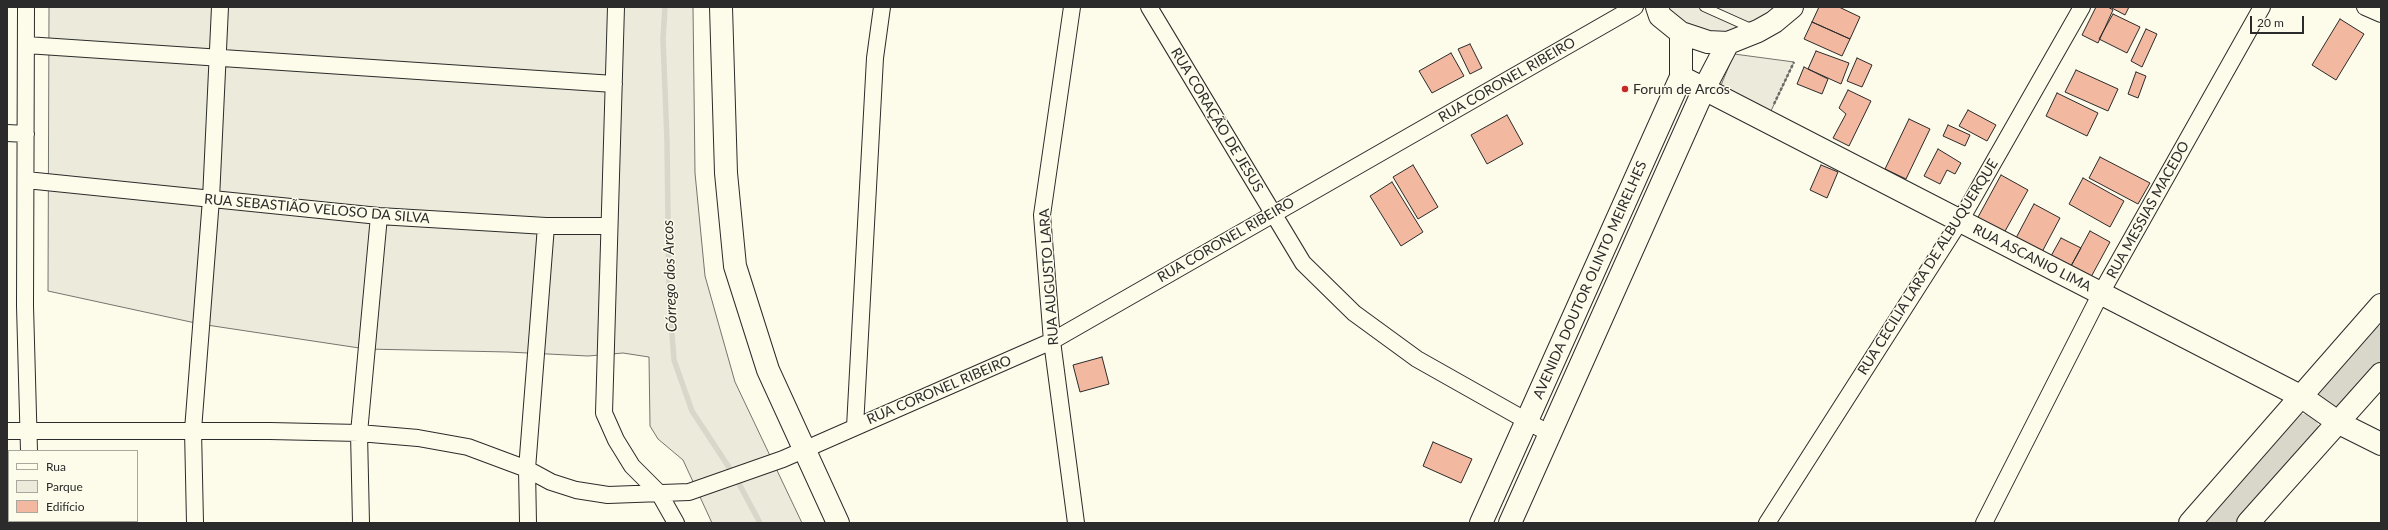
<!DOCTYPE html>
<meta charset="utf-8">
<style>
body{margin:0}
#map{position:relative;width:2388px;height:530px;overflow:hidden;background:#fdfbea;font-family:Lato,sans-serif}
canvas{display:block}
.frame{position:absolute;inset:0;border:8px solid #2b2b2b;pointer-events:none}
.legend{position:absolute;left:8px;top:450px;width:130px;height:72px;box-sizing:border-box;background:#fdfbea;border:1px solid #a9a89e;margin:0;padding:5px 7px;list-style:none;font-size:12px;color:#2b2b2b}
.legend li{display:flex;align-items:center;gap:8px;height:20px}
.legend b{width:20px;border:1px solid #a9a89e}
.scale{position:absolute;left:2250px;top:16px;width:54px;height:18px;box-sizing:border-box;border:2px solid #2b2b2b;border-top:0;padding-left:5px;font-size:12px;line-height:14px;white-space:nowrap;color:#2b2b2b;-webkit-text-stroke:3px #fdfbea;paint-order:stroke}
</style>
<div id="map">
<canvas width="2388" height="530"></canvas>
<div class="frame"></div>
<ul class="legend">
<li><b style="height:5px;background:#fdfbea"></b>Rua</li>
<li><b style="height:11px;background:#ecebdb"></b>Parque</li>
<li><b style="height:11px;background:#f2b8a0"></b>Edifício</li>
</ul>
<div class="scale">20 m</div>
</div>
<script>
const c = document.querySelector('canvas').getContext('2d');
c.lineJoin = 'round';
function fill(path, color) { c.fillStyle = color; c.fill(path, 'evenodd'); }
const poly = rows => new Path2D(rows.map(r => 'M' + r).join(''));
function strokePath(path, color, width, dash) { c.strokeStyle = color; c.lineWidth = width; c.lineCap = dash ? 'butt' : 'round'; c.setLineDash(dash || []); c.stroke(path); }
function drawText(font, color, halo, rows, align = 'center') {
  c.font = font + ' Lato,sans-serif'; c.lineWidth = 3; c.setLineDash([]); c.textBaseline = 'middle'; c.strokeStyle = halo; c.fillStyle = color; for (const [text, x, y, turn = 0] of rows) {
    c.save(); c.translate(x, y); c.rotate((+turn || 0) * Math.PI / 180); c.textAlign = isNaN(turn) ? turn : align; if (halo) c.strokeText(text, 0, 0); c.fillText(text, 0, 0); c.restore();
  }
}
const green = poly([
 [49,7,693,7,695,173,705,276,735,382,802,523,712,523,683,460,658,439,650,426,649,357,623,353,588,356,508,352,366,349,200,324,48,291,49,7],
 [1658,7,1700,7,1754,31,1708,40,1658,7],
 [1710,7,1789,7,1758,29,1710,7],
 [1734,54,1794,62,1770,113,1719,90,1734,54]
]);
fill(green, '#ecebdb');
strokePath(green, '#74746e', 1);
strokePath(poly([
 [665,7,663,39,667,141,669,296,674,360,692,411,736,478,760,523]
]), '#d8d7c9', 5.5);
strokePath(poly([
 [2335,395,2381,342],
 [2221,523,2303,430]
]), '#d8d7c9', 32);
const building = poly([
 [1819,7,1839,7,1860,17,1850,39,1812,22,1819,7],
 [2096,7,2108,7,2113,10,2098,43,2082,35,2096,7],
 [2110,7,2129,7,2125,15,2110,7],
 [2113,14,2140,27,2127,53,2099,39,2113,14],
 [2340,19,2364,34,2336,80,2312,65,2340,19],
 [1812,22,1850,39,1842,56,1804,39,1812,22],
 [2146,29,2157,34,2142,67,2131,61,2146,29],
 [1470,44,1482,68,1470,74,1458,49,1470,44],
 [1816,51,1849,63,1841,84,1808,69,1816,51],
 [1451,53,1464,76,1432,93,1419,71,1451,53],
 [1857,58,1872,65,1862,87,1847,81,1857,58],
 [1804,67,1828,79,1822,94,1797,84,1804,67],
 [2076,70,2118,89,2108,111,2065,92,2076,70],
 [2136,72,2146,76,2138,98,2128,94,2136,72],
 [1848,90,1871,101,1849,146,1833,138,1846,114,1839,108,1848,90],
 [2057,93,2098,113,2087,136,2046,116,2057,93],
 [1968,110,1996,125,1987,141,1959,126,1968,110],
 [1507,115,1523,144,1487,164,1471,135,1507,115],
 [1909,119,1930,129,1906,179,1885,169,1909,119],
 [1948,125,1970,135,1965,146,1943,136,1948,125],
 [1938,149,1961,163,1955,174,1947,170,1940,184,1924,176,1938,149],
 [2100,157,2150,183,2138,204,2089,178,2100,157],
 [1413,165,1438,207,1418,219,1393,177,1413,165],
 [1821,165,1838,172,1827,198,1810,190,1821,165],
 [2001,175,2028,190,2004,233,1977,219,2001,175],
 [2083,178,2124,201,2110,227,2069,204,2083,178],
 [1392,182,1423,232,1401,246,1370,196,1392,182],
 [2034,204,2060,218,2042,252,2016,238,2034,204],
 [2090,231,2110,242,2091,277,2071,266,2090,231],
 [2061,238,2081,248,2071,266,2051,256,2061,238],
 [1102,357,1109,384,1080,392,1073,365,1102,357],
 [1433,442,1472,459,1461,483,1423,466,1433,442]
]);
fill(building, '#f2b8a0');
strokePath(building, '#2b2b2b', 1);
const lane = poly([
 [1704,7,1753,29]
]);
const street = poly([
 [26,7,25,306,29,451],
 [616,7,604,413,616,440,632,466,659,493,676,523],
 [1072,7,1042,215,1052,341,1076,523],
 [1149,7,1303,263,1354,313,1417,359,1550,434],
 [2365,7,2381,14],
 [26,45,614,84],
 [7,133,26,134],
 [26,180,379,216,546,226,609,226],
 [855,427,875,58,882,7],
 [7,431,270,431,359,433,418,438,468,447,527,469,551,482,576,490,608,495,689,492,783,459,1052,341,1635,7],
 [30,521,30,523],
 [195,523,193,430,211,199,220,7],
 [361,523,359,433,379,216],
 [528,523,527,469,546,226],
 [1767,523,1960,221,2082,7],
 [1984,523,2101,293,2262,7]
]);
const secondary = poly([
 [721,7,726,173,735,266,768,370,838,523],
 [1657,7,1660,16,1681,33,1708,42,1728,43,1758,31,1774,22,1792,7],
 [1681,77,2302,397,2339,423,2381,444],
 [1481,523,1681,77,1681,33],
 [1510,523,1704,89,1728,43],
 [2190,523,2381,305],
 [2248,523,2381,374]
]);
strokePath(lane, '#2b2b2b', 10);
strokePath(street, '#2b2b2b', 18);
strokePath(secondary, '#2b2b2b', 24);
strokePath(poly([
 [1774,104,1794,62]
]), '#6a6964', 2.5, [3, 2]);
strokePath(lane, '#fdfbea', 8);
strokePath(street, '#fdfbea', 16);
strokePath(secondary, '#fdfbea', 22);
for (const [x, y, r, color] of [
 [1625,89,4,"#c62828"]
]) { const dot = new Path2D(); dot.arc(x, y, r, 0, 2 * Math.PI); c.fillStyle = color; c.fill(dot); strokePath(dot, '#fdfbea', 1.5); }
drawText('14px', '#2b2b2b', '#fdfbea', [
 ["RUA CORONEL RIBEIRO",1507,80,-30],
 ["RUA CORAÇÃO DE JESUS",1217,120,59],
 ["RUA SEBASTIÃO VELOSO DA SILVA",317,209,5],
 ["RUA MESSIAS MACEDO",2148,210,-61],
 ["RUA CORONEL RIBEIRO",1226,240,-30],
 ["RUA ASCANIO LIMA",2032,258,27],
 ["RUA CECILIA LARA DE ALBUQUERQUE",1928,267,-58],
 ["RUA AUGUSTO LARA",1049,277,-94],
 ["AVENIDA DOUTOR OLINTO MEIRELHES",1590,280,-66],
 ["RUA CORONEL RIBEIRO",939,390,-23]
]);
drawText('14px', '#2b2b2b', '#fdfbea', [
 ["Forum de Arcos",1633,89]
], 'left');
drawText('italic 15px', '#2b2b2b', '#fdfbea', [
 ["Córrego dos Arcos",670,276,-92]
]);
</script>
